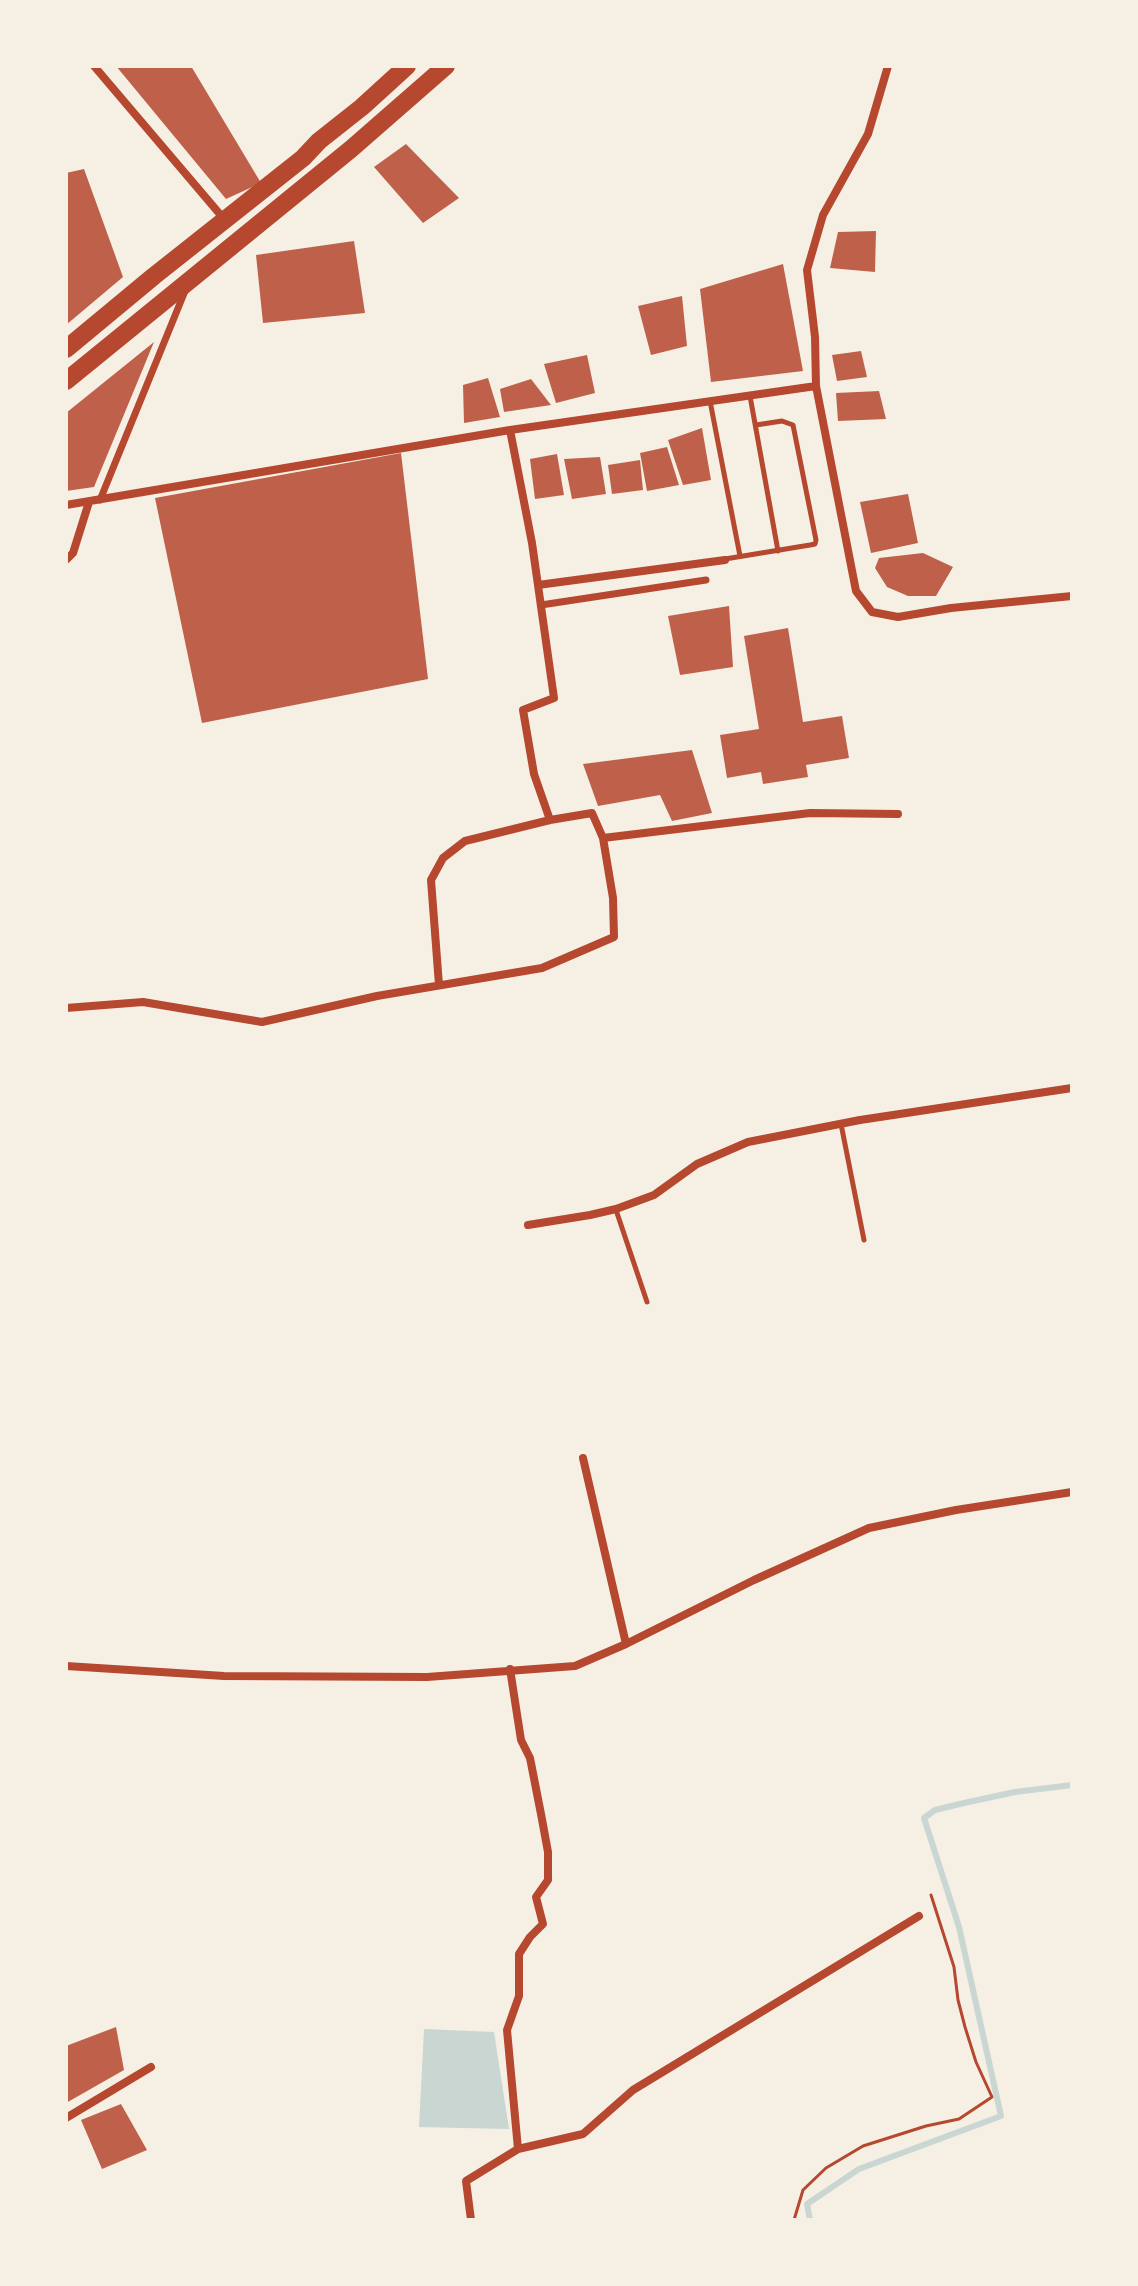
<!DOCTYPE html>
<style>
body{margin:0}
#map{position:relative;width:1138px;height:2286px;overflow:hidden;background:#f6efe4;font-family:Arial,sans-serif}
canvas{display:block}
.frame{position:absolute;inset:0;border:68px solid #f6efe4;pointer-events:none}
</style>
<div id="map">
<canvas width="1138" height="2286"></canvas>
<div class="frame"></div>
</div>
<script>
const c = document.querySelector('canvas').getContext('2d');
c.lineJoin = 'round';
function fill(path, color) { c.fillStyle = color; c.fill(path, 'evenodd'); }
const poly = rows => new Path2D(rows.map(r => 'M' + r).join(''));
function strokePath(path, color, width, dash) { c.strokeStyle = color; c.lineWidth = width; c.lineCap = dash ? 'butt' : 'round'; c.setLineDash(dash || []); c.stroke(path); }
fill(poly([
 [424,2029,494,2032,509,2129,419,2127]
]), '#c9d6d2');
strokePath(poly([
 [810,2220,807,2204,859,2169,1001,2116,959,1927,924,1818,935,1810,964,1803,1015,1792,1072,1785]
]), '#c9d6d2', 6);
fill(poly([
 [116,66,191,66,261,183,226,199],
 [406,144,459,198,423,223,374,167],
 [84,169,123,277,66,325,66,173],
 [876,231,875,272,830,268,838,232],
 [354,241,365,313,263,323,256,255],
 [783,264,803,371,711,382,700,289],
 [682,296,687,346,651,355,638,306],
 [154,342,94,487,66,491,66,413],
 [861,351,867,377,837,381,832,355],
 [587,355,595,393,556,403,544,364],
 [488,378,500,417,464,423,463,385],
 [531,379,551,405,504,412,500,389],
 [879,391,886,419,838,421,836,393],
 [702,428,711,480,683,485,668,440],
 [667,447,679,485,647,491,640,453],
 [401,453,428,679,202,723,155,498],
 [557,454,564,495,535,499,530,459],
 [600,457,606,494,572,499,564,459],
 [640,460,643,490,612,494,608,465],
 [908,494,918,543,871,553,860,502],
 [923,553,953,567,936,596,908,596,887,587,875,568,879,558],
 [729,606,733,667,680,675,668,616],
 [788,628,803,722,842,716,849,758,806,765,808,777,763,784,761,772,727,778,720,735,759,729,744,636],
 [692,750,712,813,672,821,660,795,598,806,583,764],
 [116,2027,124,2070,66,2103,66,2046],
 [121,2104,147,2150,102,2169,81,2120]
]), '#bf614a');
strokePath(poly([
 [794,2220,803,2190,826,2168,863,2146,926,2126,959,2119,992,2097,976,2062,965,2027,958,2000,954,1967,931,1895]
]), '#b5482f', 3);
strokePath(poly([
 [750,396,778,551],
 [710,401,740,556],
 [725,559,810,545,815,544,816,540,793,425,782,421,756,425],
 [841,1124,864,1240],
 [616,1210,647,1302]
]), '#b5482f', 5);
strokePath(poly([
 [100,500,185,291],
 [541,605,706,580]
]), '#b5482f', 7);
strokePath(poly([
 [94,66,224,219],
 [816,386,856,591,872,612,898,617,951,608,1072,596],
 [510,430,532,543,554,698,523,710,534,774,550,820,592,813,603,838],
 [66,505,510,430,816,386,815,337,807,270,823,215,868,134,888,66],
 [66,560,73,553,89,502],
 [538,585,725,560],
 [439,985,431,880,443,858,465,841,550,820],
 [66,1008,143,1002,262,1022,377,996,542,968,614,937,613,898,603,838,810,813,898,814],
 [528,1225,590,1215,616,1209,654,1195,697,1164,748,1142,860,1120,1072,1088],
 [583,1458,626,1644],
 [66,1666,224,1676,427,1677,575,1666,626,1644,754,1580,869,1528,956,1510,1072,1492],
 [66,2118,151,2067],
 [518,2149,583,2134,633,2090,919,1916],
 [471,2220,466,2181,518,2149,507,2030,519,1996,519,1954,530,1937,543,1924,536,1897,548,1880,548,1852,541,1814,530,1758,521,1740,510,1669]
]), '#b5482f', 8);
strokePath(poly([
 [66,349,154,276,303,158,319,141,362,107,407,66],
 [66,381,351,149,446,66]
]), '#b5482f', 18);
</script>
